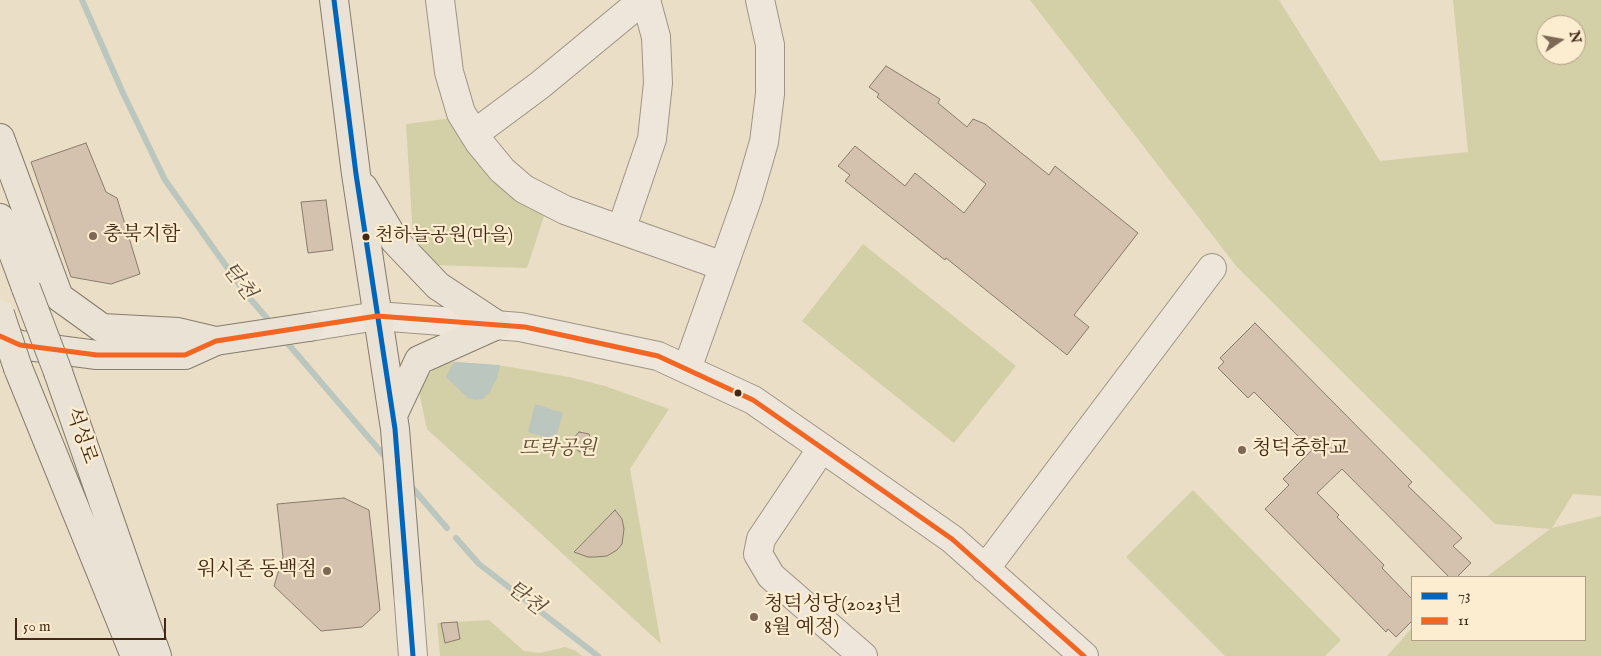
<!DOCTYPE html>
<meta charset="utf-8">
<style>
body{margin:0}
#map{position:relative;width:1601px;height:656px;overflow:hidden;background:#ebdec6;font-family:"IM FELL English",serif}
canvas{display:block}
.legend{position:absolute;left:1411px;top:576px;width:175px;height:65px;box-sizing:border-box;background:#fcedd0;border:1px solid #b19e86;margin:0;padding:6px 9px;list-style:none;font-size:15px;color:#412817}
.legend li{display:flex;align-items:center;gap:10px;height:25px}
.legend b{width:25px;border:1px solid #b19e86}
.north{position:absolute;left:1536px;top:15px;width:50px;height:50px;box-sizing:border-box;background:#fcedd0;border:1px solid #b19e86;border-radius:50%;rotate:78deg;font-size:14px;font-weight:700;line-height:20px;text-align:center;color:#412817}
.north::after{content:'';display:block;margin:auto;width:18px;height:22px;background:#7c6854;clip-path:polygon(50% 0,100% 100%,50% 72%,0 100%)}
.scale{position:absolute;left:15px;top:618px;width:151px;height:22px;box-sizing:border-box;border:2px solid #412817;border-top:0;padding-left:6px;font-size:15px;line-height:18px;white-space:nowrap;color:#412817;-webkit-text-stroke:4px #fcedd0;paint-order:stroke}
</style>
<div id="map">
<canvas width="1601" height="656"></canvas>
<ul class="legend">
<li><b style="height:6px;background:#0065bd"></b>73</li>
<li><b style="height:6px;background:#f26522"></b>11</li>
</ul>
<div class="north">N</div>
<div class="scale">50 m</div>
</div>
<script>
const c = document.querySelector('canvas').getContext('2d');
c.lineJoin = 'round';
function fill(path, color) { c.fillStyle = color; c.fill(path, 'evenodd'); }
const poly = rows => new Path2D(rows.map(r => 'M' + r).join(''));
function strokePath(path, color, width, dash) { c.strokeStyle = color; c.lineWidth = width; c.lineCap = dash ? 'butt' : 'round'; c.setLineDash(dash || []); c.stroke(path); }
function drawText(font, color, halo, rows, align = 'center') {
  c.font = font + ' "IM FELL English","Noto Serif KR",serif'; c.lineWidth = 4.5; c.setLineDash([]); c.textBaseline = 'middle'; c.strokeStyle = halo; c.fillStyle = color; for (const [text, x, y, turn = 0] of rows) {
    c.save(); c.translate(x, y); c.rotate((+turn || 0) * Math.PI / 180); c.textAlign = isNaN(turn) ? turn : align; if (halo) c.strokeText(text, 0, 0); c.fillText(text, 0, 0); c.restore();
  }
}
fill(poly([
 [1030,0,1279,0,1380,161,1468,152,1453,0,1601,0,1601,496,1573,494,1552,528,1601,516,1601,656,1387,656,1412,628,1412,640,1585,640,1585,577,1486,577,1550,529,1495,524,1237,267],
 [1546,25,1576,25,1576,55,1546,55],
 [452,118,545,213,527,268,433,265,413,238,406,124],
 [863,244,1016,366,954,443,802,321],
 [447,361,504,366,569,377,605,386,669,409,630,469,661,644,427,429,418,387,440,362],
 [1193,490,1341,640,1325,656,1225,656,1126,557],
 [489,620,524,651,540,653,565,647,576,651,582,656,440,656,437,623]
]), '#d3cfa7');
fill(poly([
 [454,362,500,365,497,378,489,393,483,399,476,400,468,398,446,377],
 [535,404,563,413,555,440,528,432]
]), '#bac6be');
strokePath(poly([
 [82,0,123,93,165,180,246,294,272,324],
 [283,338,387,459],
 [409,484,447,528],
 [456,538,479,564,598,656]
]), '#bac6be', 6);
const building = poly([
 [886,66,940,99,938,103,967,127,973,119,985,124,1049,175,1055,166,1138,233,1074,315,1089,327,1067,355,946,258,945,260,845,181,850,175,838,166,855,146,905,186,915,173,964,213,986,184,877,97,879,94,869,87,886,66],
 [86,143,106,192,117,198,140,274,111,284,71,277,31,162,86,143],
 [326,200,333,250,308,253,301,202,326,200],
 [1255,323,1412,482,1408,486,1462,538,1453,546,1471,563,1457,577,1449,577,1342,469,1317,493,1339,515,1337,517,1384,565,1382,568,1412,599,1412,621,1396,637,1388,629,1386,632,1265,509,1289,485,1283,479,1312,450,1254,392,1248,398,1218,368,1224,362,1220,358,1255,323],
 [579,432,589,434,592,443,588,451,580,452,573,447,572,440,579,432],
 [344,498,369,510,380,610,362,627,321,631,274,586,283,557,277,504,344,498],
 [615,510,622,519,624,529,622,544,617,550,607,556,595,557,588,557,574,552,615,510],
 [457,622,460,639,445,643,441,623,457,622]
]);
fill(building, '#d4c2af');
strokePath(building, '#867c6d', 1);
const minor = poly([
 [440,0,449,72,461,113,479,142,502,170,524,189,565,210,723,266],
 [474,134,540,85,643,0],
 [621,230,652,139,658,83,656,37,646,0],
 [309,327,377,316,520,327,658,356,753,400,822,448,952,539,1084,656],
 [687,369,748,197,764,142,770,94,770,45,760,0],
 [822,448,761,539,758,554,771,576,863,656],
 [985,569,1212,268],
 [408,591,413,656]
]);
const major = poly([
 [334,0,356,174,395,429,408,591],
 [363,187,395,241,438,286,497,325],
 [216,341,309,327],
 [393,415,419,360,497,325]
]);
const highway = poly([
 [0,138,59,297,102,328,178,332,216,341],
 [0,218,26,288],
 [0,336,20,345,97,355,185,355,216,341],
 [18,368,135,656],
 [58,372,157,656]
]);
strokePath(minor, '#9e9485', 30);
strokePath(major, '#867c6d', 30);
strokePath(highway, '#867c6d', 30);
strokePath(minor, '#eee6da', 28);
strokePath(major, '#eae2d4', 28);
strokePath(highway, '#eae2d4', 28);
const highwayBridge = poly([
 [26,288,58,372],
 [0,314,18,368]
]);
strokePath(highwayBridge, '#867c6d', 30, []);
strokePath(highwayBridge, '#eae2d4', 28);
strokePath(poly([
 [334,0,356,174,395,429,413,656]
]), '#0065bd', 5);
strokePath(poly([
 [0,336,20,345,97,355,185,355,216,341,377,316,525,327,658,356,753,400,822,448,952,539,1084,656]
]), '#f26522', 5);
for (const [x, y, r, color] of [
 [93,236,5,"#7c6854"],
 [366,237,4.5,"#412817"],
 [738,393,4.5,"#412817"],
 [1242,450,5,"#7c6854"],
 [327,571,5,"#7c6854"],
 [754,617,5,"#7c6854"]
]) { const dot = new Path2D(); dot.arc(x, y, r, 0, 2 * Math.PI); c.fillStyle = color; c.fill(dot); strokePath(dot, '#fcedd0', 2); }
drawText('19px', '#412817', '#fcedd0', [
 ["천하늘공원(마을)",375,237]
], 'left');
drawText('20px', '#412817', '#fcedd0', [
 ["충북지함",103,236],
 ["청덕중학교",1252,450],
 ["워시존 동백점",317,571,"right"],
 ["청덕성당(2023년",764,606],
 ["8월 예정)",764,629]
], 'left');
drawText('20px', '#412817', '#fcedd0', [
 ["석성로",80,436,71]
]);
drawText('italic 20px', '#604f35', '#fcedd0', [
 ["뜨락공원",558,450]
]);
drawText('italic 21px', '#5a4d40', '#fcedd0', [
 ["탄천",238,282,53],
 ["탄천",525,599,38]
]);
</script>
